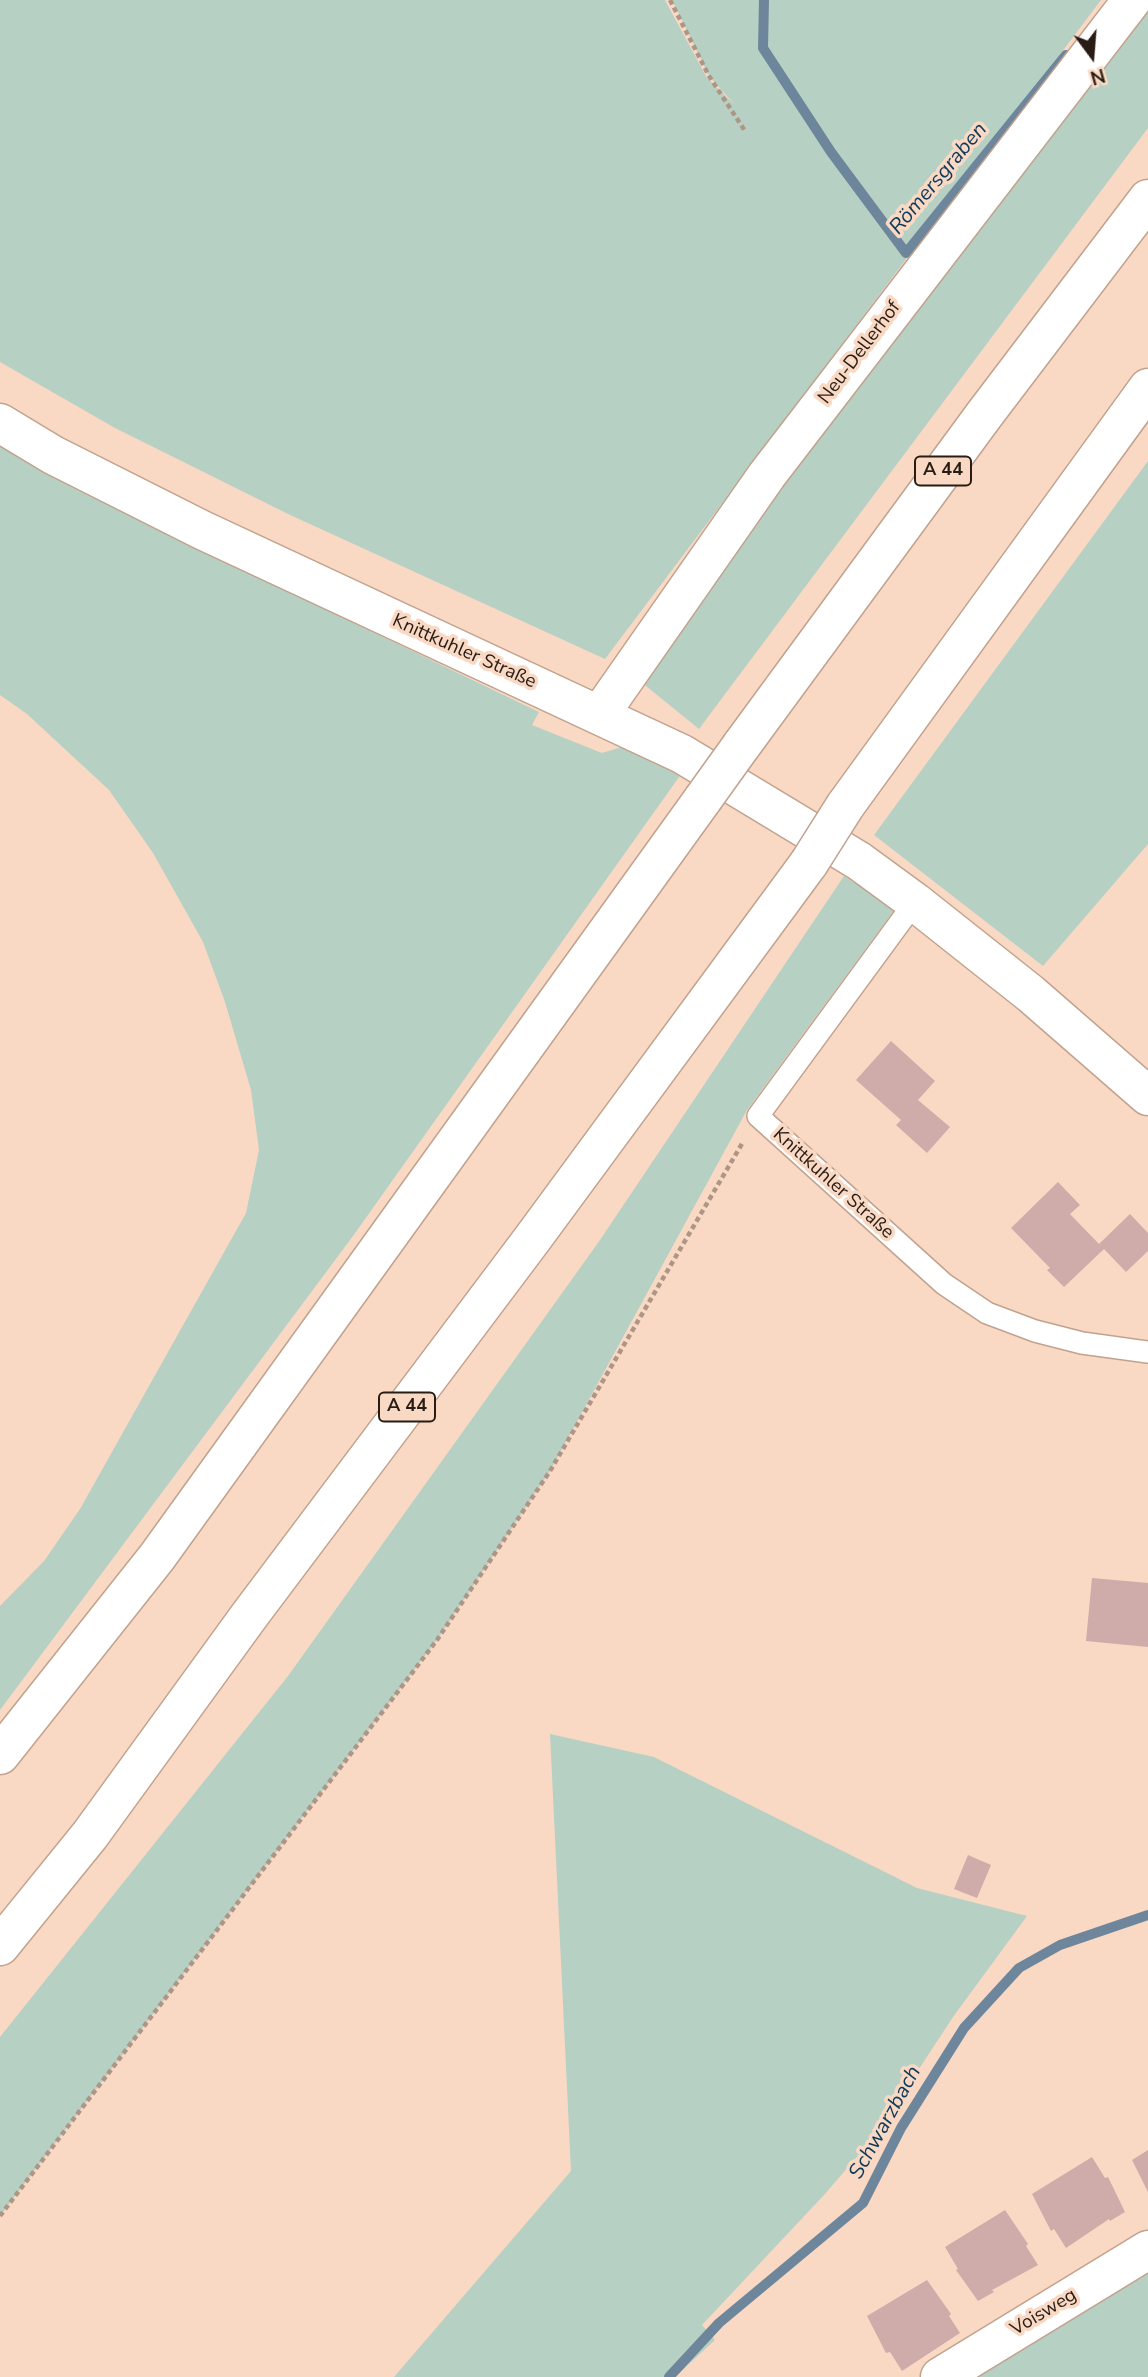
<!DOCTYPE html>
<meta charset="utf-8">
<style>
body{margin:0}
#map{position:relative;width:1148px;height:2377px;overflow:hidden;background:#f9d9c4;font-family:"Nunito Sans",sans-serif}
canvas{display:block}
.north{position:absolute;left:1057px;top:21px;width:70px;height:70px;-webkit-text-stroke:5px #f9d9c4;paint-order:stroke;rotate:164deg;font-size:19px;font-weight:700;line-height:28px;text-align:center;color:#281c14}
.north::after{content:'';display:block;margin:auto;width:24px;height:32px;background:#281c14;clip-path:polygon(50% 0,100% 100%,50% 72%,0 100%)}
</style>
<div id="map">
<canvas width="1148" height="2377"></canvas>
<div class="north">N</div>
</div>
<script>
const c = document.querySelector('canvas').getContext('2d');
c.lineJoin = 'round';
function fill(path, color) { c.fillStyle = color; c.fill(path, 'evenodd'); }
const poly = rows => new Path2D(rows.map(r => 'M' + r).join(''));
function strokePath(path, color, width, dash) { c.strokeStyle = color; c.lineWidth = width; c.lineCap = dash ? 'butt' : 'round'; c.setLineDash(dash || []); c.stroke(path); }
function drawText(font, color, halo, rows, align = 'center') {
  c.font = font + ' "Nunito Sans",sans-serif'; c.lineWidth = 7; c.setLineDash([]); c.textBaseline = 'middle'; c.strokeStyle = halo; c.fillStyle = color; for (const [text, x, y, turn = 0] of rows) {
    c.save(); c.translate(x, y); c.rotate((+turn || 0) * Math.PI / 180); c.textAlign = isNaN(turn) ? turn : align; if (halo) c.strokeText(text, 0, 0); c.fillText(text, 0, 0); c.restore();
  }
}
fill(poly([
 [0,0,665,0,707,78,735,105,709,76,672,0,1101,0,605,659,288,514,115,428,0,362],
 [1148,2,1148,128,699,729,641,682,783,483],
 [0,444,73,488,539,712,532,725,602,753,628,745,684,770,353,1236,0,1710,0,1606,44,1561,80,1509,246,1213,259,1150,251,1090,225,1002,203,942,153,853,109,790,27,714,0,695],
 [1148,461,1148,844,1043,966,874,835],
 [844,876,895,909,747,1110,550,1471,437,1640,0,2216,0,2037,288,1676,600,1240],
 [550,1734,654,1757,917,1888,1027,1916,953,2017,875,2136,824,2195,702,2325,715,2340,675,2377,394,2377,571,2171],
 [1148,2264,1148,2377,968,2377]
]), '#b7d0c4');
strokePath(poly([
 [764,0,763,48,831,152,906,253,1066,55],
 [669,2377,719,2323,863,2203,901,2128,964,2028,1019,1968,1060,1945,1148,1915]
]), '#6e869b', 10);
fill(poly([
 [891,1041,935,1081,918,1100,950,1127,927,1153,896,1125,901,1120,856,1080],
 [1058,1182,1080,1205,1070,1214,1099,1244,1130,1214,1148,1233,1148,1251,1126,1272,1104,1249,1064,1287,1047,1270,1050,1268,1011,1228],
 [1092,1578,1148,1583,1148,1647,1086,1641],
 [968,1855,991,1865,977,1898,954,1889],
 [1148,2150,1148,2192,1132,2160],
 [1092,2157,1105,2178,1108,2177,1125,2212,1110,2221,1109,2219,1066,2248,1054,2229,1051,2231,1032,2194],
 [1005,2210,1028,2244,1026,2246,1038,2265,992,2290,994,2292,978,2301,956,2270,958,2269,945,2247],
 [927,2280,951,2314,949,2316,960,2333,902,2371,890,2352,886,2353,867,2316]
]), '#cfaba9');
const service = poly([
 [915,902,758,1116,944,1284,987,1313,1035,1331,1082,1343,1148,1352]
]);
const minor = poly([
 [600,714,767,475,1132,0],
 [940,2377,1148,2250]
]);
const tertiary = poly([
 [0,423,53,455,202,530,682,754,859,861,915,902,1031,994,1148,1096]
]);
const motorway = poly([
 [741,746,984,415,1148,199],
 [845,806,1148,388],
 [0,1755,157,1557,703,799],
 [0,1946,90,1835,249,1616,533,1238,809,863]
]);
strokePath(service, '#c1a28e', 24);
strokePath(minor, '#c1a28e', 41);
strokePath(tertiary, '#c1a28e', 41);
strokePath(motorway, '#c1a28e', 41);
strokePath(poly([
 [670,0,709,76,745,131],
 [0,2216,437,1640,550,1471,743,1142]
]), '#ae9585', 4.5, [5, 3.5]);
strokePath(service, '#fff', 21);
strokePath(minor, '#fff', 38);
strokePath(tertiary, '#fff', 38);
strokePath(motorway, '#fff', 38);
const motorwayBridge = poly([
 [703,799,741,746],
 [809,863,845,806]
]);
strokePath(motorwayBridge, '#c1a28e', 41, []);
strokePath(motorwayBridge, '#fff', 38);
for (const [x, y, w] of [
 [943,471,56],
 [407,1407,56]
]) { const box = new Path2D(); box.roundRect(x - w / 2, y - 14.5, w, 29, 5); c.fillStyle = '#f9d9c4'; c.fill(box); strokePath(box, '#281c14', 2); }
drawText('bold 18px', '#281c14', null, [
 ["A 44",943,471],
 ["A 44",407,1407]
]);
drawText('19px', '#281c14', '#f9d9c4', [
 ["Neu-Dellerhof",860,353,-53],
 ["Knittkuhler Straße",464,652,24],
 ["Knittkuhler Straße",833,1184,42],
 ["Voisweg",1044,2313,-31]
]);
drawText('italic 21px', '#0e3a5a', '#f9d9c4', [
 ["Römersgraben",939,179,-50],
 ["Schwarzbach",886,2123,-61]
]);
</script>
